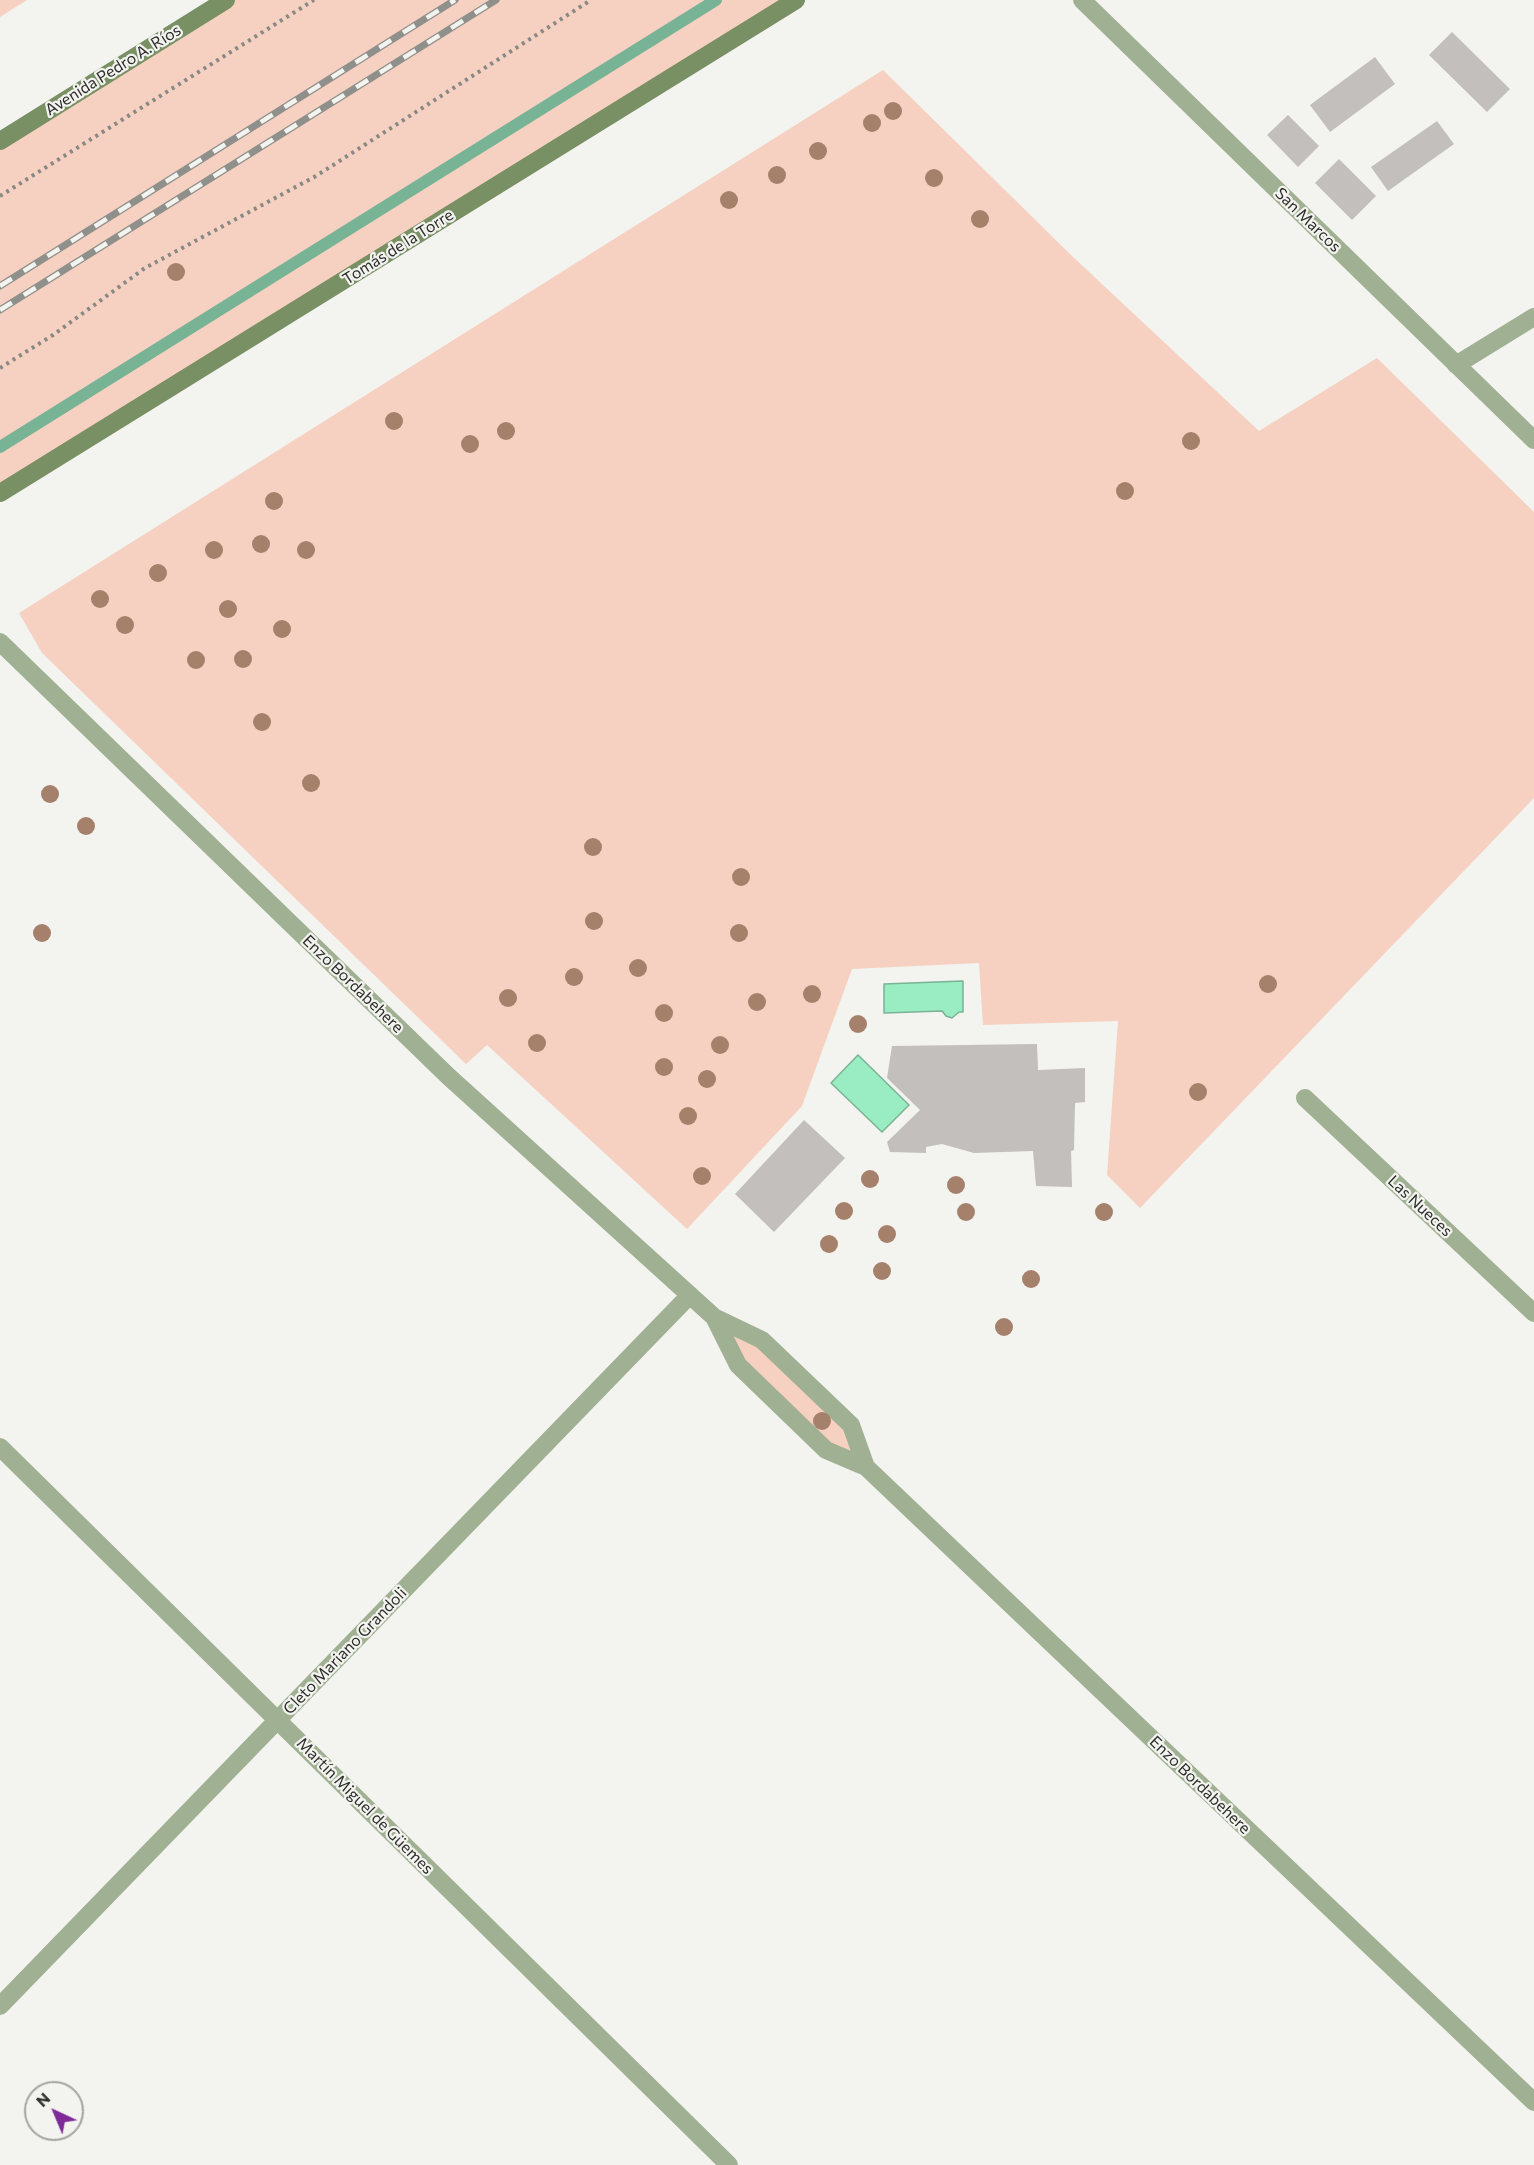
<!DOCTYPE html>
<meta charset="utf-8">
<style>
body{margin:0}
#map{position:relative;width:1534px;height:2165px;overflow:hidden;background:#f3f3ef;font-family:Commissioner,sans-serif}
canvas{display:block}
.north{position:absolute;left:24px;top:2081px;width:60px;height:60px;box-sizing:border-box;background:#f3f3ef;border:2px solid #a4a4a1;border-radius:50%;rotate:316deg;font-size:16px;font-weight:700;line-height:24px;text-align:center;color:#2d2d2b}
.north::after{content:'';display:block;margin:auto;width:21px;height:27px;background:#7f2a99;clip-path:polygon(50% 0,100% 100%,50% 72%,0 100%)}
</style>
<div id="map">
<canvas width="1534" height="2165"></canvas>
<div class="north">N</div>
</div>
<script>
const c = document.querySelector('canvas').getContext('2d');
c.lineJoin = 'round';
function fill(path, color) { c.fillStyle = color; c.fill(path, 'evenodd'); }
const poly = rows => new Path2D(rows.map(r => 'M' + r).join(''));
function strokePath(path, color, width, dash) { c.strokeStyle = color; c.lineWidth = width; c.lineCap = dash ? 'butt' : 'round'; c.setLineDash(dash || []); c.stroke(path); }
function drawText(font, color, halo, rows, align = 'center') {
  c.font = font + ' Commissioner,sans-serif'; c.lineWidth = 4.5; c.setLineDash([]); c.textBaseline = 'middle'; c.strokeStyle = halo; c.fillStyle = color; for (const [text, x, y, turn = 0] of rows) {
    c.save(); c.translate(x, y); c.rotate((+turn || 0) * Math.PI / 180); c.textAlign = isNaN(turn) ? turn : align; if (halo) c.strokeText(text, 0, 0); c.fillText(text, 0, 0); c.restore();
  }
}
fill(poly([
 [0,0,27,0,0,17],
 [226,0,796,0,0,493,0,141],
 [883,70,1072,256,1259,431,1377,358,1534,512,1534,798,1140,1208,1107,1175,1118,1021,983,1025,979,963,852,969,802,1106,687,1229,487,1045,466,1064,42,653,19,613],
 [714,1317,762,1340,851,1425,866,1467,826,1450,738,1365]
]), '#f6d1c1');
const water = poly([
 [963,981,963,1012,959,1012,952,1018,946,1016,942,1011,884,1013,884,984,963,981],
 [858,1055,909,1105,882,1132,831,1083,858,1055]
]);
fill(water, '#9aedc2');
strokePath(water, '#79b395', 1.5);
strokePath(poly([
 [0,447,716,0]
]), '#79b395', 12);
fill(poly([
 [1452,32,1510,89,1487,112,1429,55],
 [1375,57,1395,84,1330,132,1310,105],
 [1288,115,1319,146,1298,167,1267,135],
 [1437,121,1454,144,1388,191,1371,167],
 [1339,159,1376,196,1352,220,1315,183],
 [1037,1044,1038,1070,1085,1068,1085,1102,1075,1103,1074,1150,1071,1151,1072,1187,1036,1186,1033,1151,974,1153,942,1144,926,1147,926,1153,890,1152,887,1142,920,1110,887,1078,892,1046],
 [804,1120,845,1158,774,1232,735,1194]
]), '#c2bfbc');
strokePath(poly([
 [0,196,314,0],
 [0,368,53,335,145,268,316,176,591,0]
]), '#888885', 4, [3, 4.5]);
strokePath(poly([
 [1082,0,1534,440],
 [1456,365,1534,317],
 [0,642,448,1076,714,1317,762,1340,851,1425,866,1467],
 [1305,1098,1534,1313],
 [714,1317,738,1365,826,1450,866,1467,1534,2102],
 [0,1447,729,2165],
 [0,2006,690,1295]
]), '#a0b092', 18);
strokePath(poly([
 [0,141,226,0],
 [0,493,796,0]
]), '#789064', 18);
const rail = poly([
 [0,286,455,0],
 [0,310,496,0]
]);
strokePath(rail, '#8f8f8c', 7);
strokePath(rail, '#f3f3ef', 4.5, [14]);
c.fillStyle = '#a5816c';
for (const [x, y] of [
 [893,111],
 [872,123],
 [818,151],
 [777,175],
 [934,178],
 [729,200],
 [980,219],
 [176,272],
 [394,421],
 [506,431],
 [1191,441],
 [470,444],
 [1125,491],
 [274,501],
 [261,544],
 [214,550],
 [306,550],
 [158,573],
 [100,599],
 [228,609],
 [125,625],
 [282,629],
 [243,659],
 [196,660],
 [262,722],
 [311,783],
 [50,794],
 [86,826],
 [593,847],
 [741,877],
 [594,921],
 [42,933],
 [739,933],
 [638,968],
 [574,977],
 [1268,984],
 [812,994],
 [508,998],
 [757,1002],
 [664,1013],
 [858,1024],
 [537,1043],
 [720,1045],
 [664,1067],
 [707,1079],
 [1198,1092],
 [688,1116],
 [702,1176],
 [870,1179],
 [956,1185],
 [844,1211],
 [966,1212],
 [1104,1212],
 [887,1234],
 [829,1244],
 [882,1271],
 [1031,1279],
 [1004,1327],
 [822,1421]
]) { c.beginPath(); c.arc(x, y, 9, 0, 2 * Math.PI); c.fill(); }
drawText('16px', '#2d2d2b', '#f3f3ef', [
 ["Avenida Pedro A. Ríos",113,70,-32],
 ["San Marcos",1308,220,44],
 ["Tomás de la Torre",398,247,-32],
 ["Enzo Bordabehere",353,984,44],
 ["Las Nueces",1420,1206,43],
 ["Cleto Mariano Grandoli",345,1651,-46],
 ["Enzo Bordabehere",1200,1785,44],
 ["Martín Miguel de Güemes",365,1806,45]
]);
</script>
